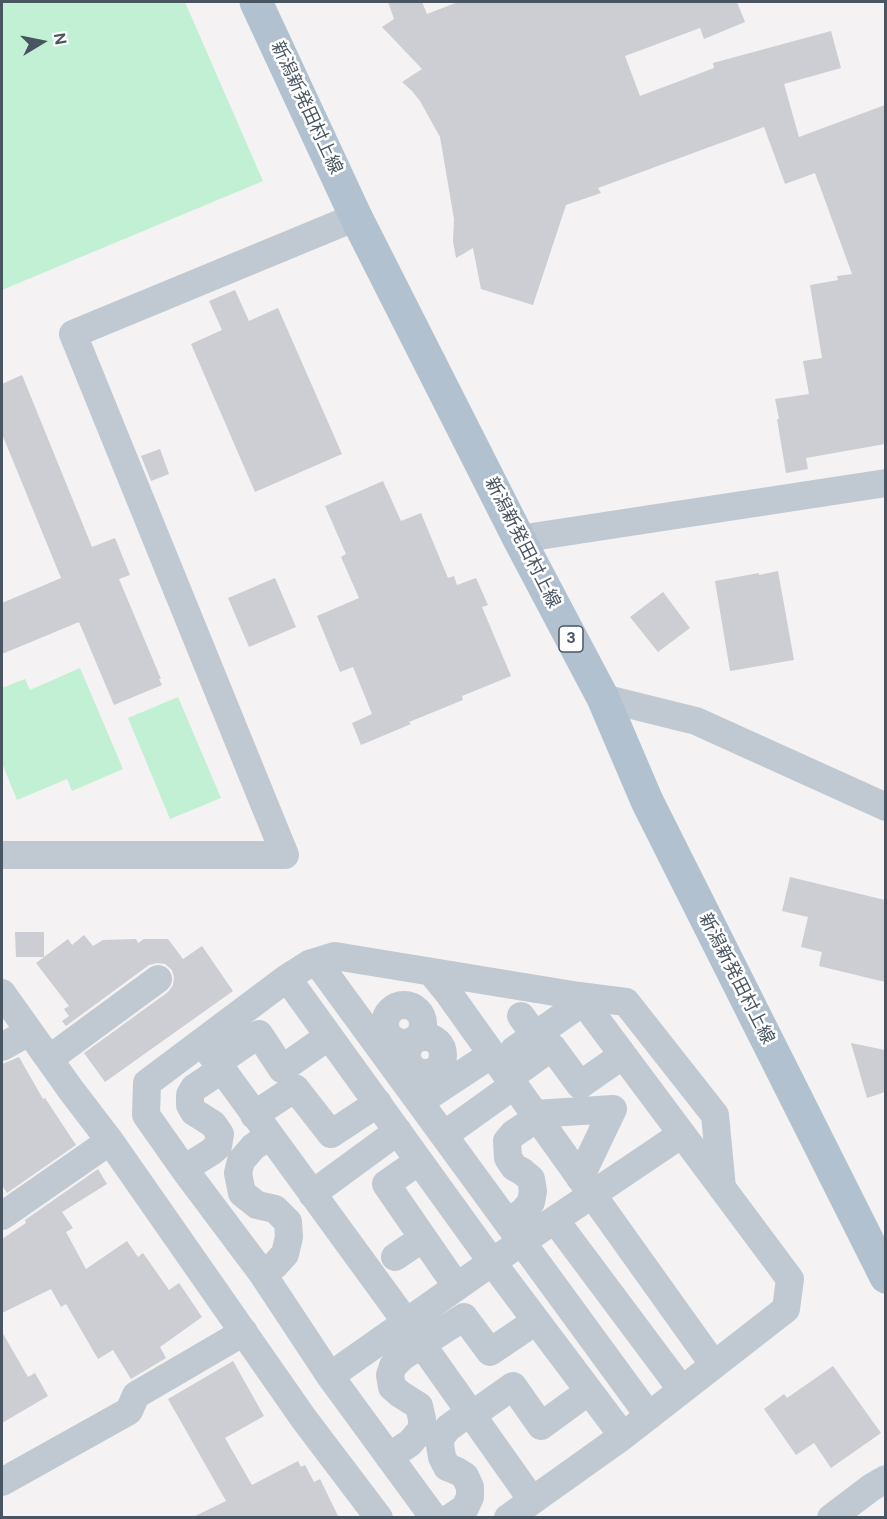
<!DOCTYPE html>
<meta charset="utf-8">
<style>
body{margin:0}
#map{position:relative;width:887px;height:1519px;overflow:hidden;background:#f4f2f2;font-family:"DM Sans",sans-serif}
canvas{display:block}
.frame{position:absolute;inset:0;border:3px solid #495560;pointer-events:none}
.north{position:absolute;left:12px;top:12px;width:60px;height:60px;-webkit-text-stroke:4px #fff;paint-order:stroke;rotate:80deg;font-size:16px;font-weight:700;line-height:24px;text-align:center;color:#495560}
.north::after{content:'';display:block;margin:auto;width:21px;height:27px;background:#495560;clip-path:polygon(50% 0,100% 100%,50% 72%,0 100%)}
</style>
<div id="map">
<canvas width="887" height="1519"></canvas>
<div class="frame"></div>
<div class="north">N</div>
</div>
<script>
const c = document.querySelector('canvas').getContext('2d');
c.lineJoin = 'round';
function fill(path, color) { c.fillStyle = color; c.fill(path, 'evenodd'); }
const poly = rows => new Path2D(rows.map(r => 'M' + r).join(''));
function strokePath(path, color, width, dash) { c.strokeStyle = color; c.lineWidth = width; c.lineCap = dash ? 'butt' : 'round'; c.setLineDash(dash || []); c.stroke(path); }
function drawText(font, color, halo, rows, align = 'center') {
  c.font = font + ' "DM Sans","Noto Sans JP",sans-serif'; c.lineWidth = 5; c.setLineDash([]); c.textBaseline = 'middle'; c.strokeStyle = halo; c.fillStyle = color; for (const [text, x, y, turn = 0] of rows) {
    c.save(); c.translate(x, y); c.rotate((+turn || 0) * Math.PI / 180); c.textAlign = isNaN(turn) ? turn : align; if (halo) c.strokeText(text, 0, 0); c.fillText(text, 0, 0); c.restore();
  }
}
fill(poly([
 [2,2,185,2,263,181,2,290],
 [80,668,123,769,72,791,67,779,17,800,2,763,2,688,25,679,30,690],
 [178,697,221,798,170,819,128,718]
]), '#c2f0d4');
fill(poly([
 [388,2,422,2,427,14,458,2,737,2,745,22,704,39,700,28,625,56,640,96,714,68,713,63,831,31,841,68,784,84,799,137,885,105,885,444,806,458,808,469,786,473,777,419,779,419,775,399,809,394,803,361,822,358,810,285,838,280,837,276,852,274,815,173,785,184,764,127,598,188,601,193,566,205,533,305,481,289,473,248,456,258,453,241,454,219,440,137,420,101,412,91,402,82,422,69,382,27,394,19],
 [235,290,249,321,278,308,342,454,255,492,191,344,222,330,209,301],
 [22,375,92,547,115,538,130,575,119,579,161,679,159,679,162,685,114,705,79,622,2,654,2,603,61,578,2,434,2,384],
 [160,449,169,474,151,481,141,456],
 [383,481,401,521,421,513,448,578,454,576,457,585,476,578,488,605,482,607,511,676,462,696,463,700,409,722,411,724,361,745,352,723,372,714,353,667,340,672,317,616,359,598,341,557,346,554,325,506],
 [778,571,794,660,730,671,715,581,759,573,759,575],
 [275,578,296,627,249,647,228,598],
 [663,592,690,628,658,652,630,617],
 [790,877,885,900,885,982,819,966,822,952,801,947,808,917,782,911],
 [15,932,44,932,44,957,16,957],
 [84,935,93,946,103,940,136,939,138,943,144,939,168,939,183,959,202,946,233,991,105,1082,84,1053,168,992,173,985,174,977,172,970,165,964,157,963,149,965,66,1026,62,1021,69,1016,64,1009,69,1006,36,963,68,939,72,945],
 [851,1043,885,1050,885,1092,867,1098],
 [19,1057,43,1099,45,1098,76,1145,7,1193,2,1185,2,1064],
 [98,1169,107,1184,62,1212,73,1228,66,1232,86,1269,127,1241,138,1257,143,1253,169,1290,179,1283,202,1317,160,1347,166,1358,131,1379,113,1350,98,1359,66,1304,61,1307,51,1289,2,1313,2,1239,26,1223,25,1220],
 [2,1332,28,1377,35,1373,48,1396,2,1423],
 [233,1361,264,1416,225,1438,252,1485,298,1461,301,1467,305,1465,314,1482,320,1479,339,1518,191,1518,226,1501,168,1399],
 [833,1366,881,1433,831,1468,814,1443,796,1455,764,1409,784,1394,787,1398]
]), '#ccced4');
strokePath(poly([
 [519,539,886,483],
 [603,698,696,721,886,807],
 [2,855,285,855,73,334,356,217],
 [317,962,649,1416],
 [431,972,449,994,714,1365],
 [287,978,492,1262,623,1436],
 [2,993,71,1090,110,1141,304,1419,379,1518],
 [579,996,626,1002,715,1115,722,1188],
 '385 1024a19 19 0 1 1 38 0a19 19 0 1 1-38 0Z',
 [521,1016,535,1035],
 '407 1055a18 18 0 1 1 36 0a18 18 0 1 1-36 0Z',
 [202,1042,406,1322,532,1500],
 [2,1047,29,1032],
 [514,1050,583,1002],
 [49,1059,158,979],
 [217,1063,259,1034,282,1069,329,1036],
 [509,1078,552,1047,580,1085,623,1055],
 [430,1095,492,1054],
 [535,1114,613,1109,580,1178],
 [254,1115,295,1088,331,1134,378,1103],
 [454,1128,514,1085],
 [419,1161,386,1184,457,1287],
 [184,1169,211,1152,218,1146,220,1134,213,1124,194,1112,190,1105,190,1095,194,1088,221,1070],
 [312,1194,398,1131],
 [2,1216,110,1141],
 [555,1220,682,1390],
 [508,1222,523,1212,531,1202,533,1191,531,1179,523,1172,514,1167,508,1158,507,1141,513,1134,537,1118],
 [395,1257,423,1238],
 [262,1273,275,1265,285,1254,289,1237,288,1222,275,1209,257,1205,242,1193,238,1173,241,1161,253,1147,269,1136],
 [330,1376,492,1262,682,1134],
 [472,1415,513,1386,541,1426,589,1391],
 [389,1457,410,1443,422,1429,422,1419,419,1406,400,1394,392,1387,390,1375,393,1366,402,1357,464,1317,490,1352,536,1321],
 [2,1482,129,1411,136,1395,244,1332],
 [434,1518,330,1376,262,1273,184,1169,146,1115,147,1083,287,978,309,964,335,956,579,996,790,1279,786,1309,623,1436,508,1518],
 [450,1518,465,1508,470,1497,470,1487,465,1476,457,1471,447,1467,442,1457,440,1445,441,1437,448,1428,470,1412],
 [831,1518,872,1487,886,1479]
]), '#c0c9d1', 28);
strokePath(poly([
 [256,2,356,217,519,539,603,698,647,801,886,1277]
]), '#b2c1d0', 33);
for (const [x, y, w] of [
 [571,639,24]
]) { const box = new Path2D(); box.roundRect(x - w / 2, y - 13, w, 26, 4.5); c.fillStyle = '#fff'; c.fill(box); strokePath(box, '#495560', 1.5); }
drawText('bold 16px', '#495560', null, [
 ["3",571,639]
]);
drawText('18px', '#495560', '#fff', [
 ["新潟新発田村上線",306,108,65],
 ["新潟新発田村上線",522,543,63],
 ["新潟新発田村上線",736,979,63]
]);
</script>
